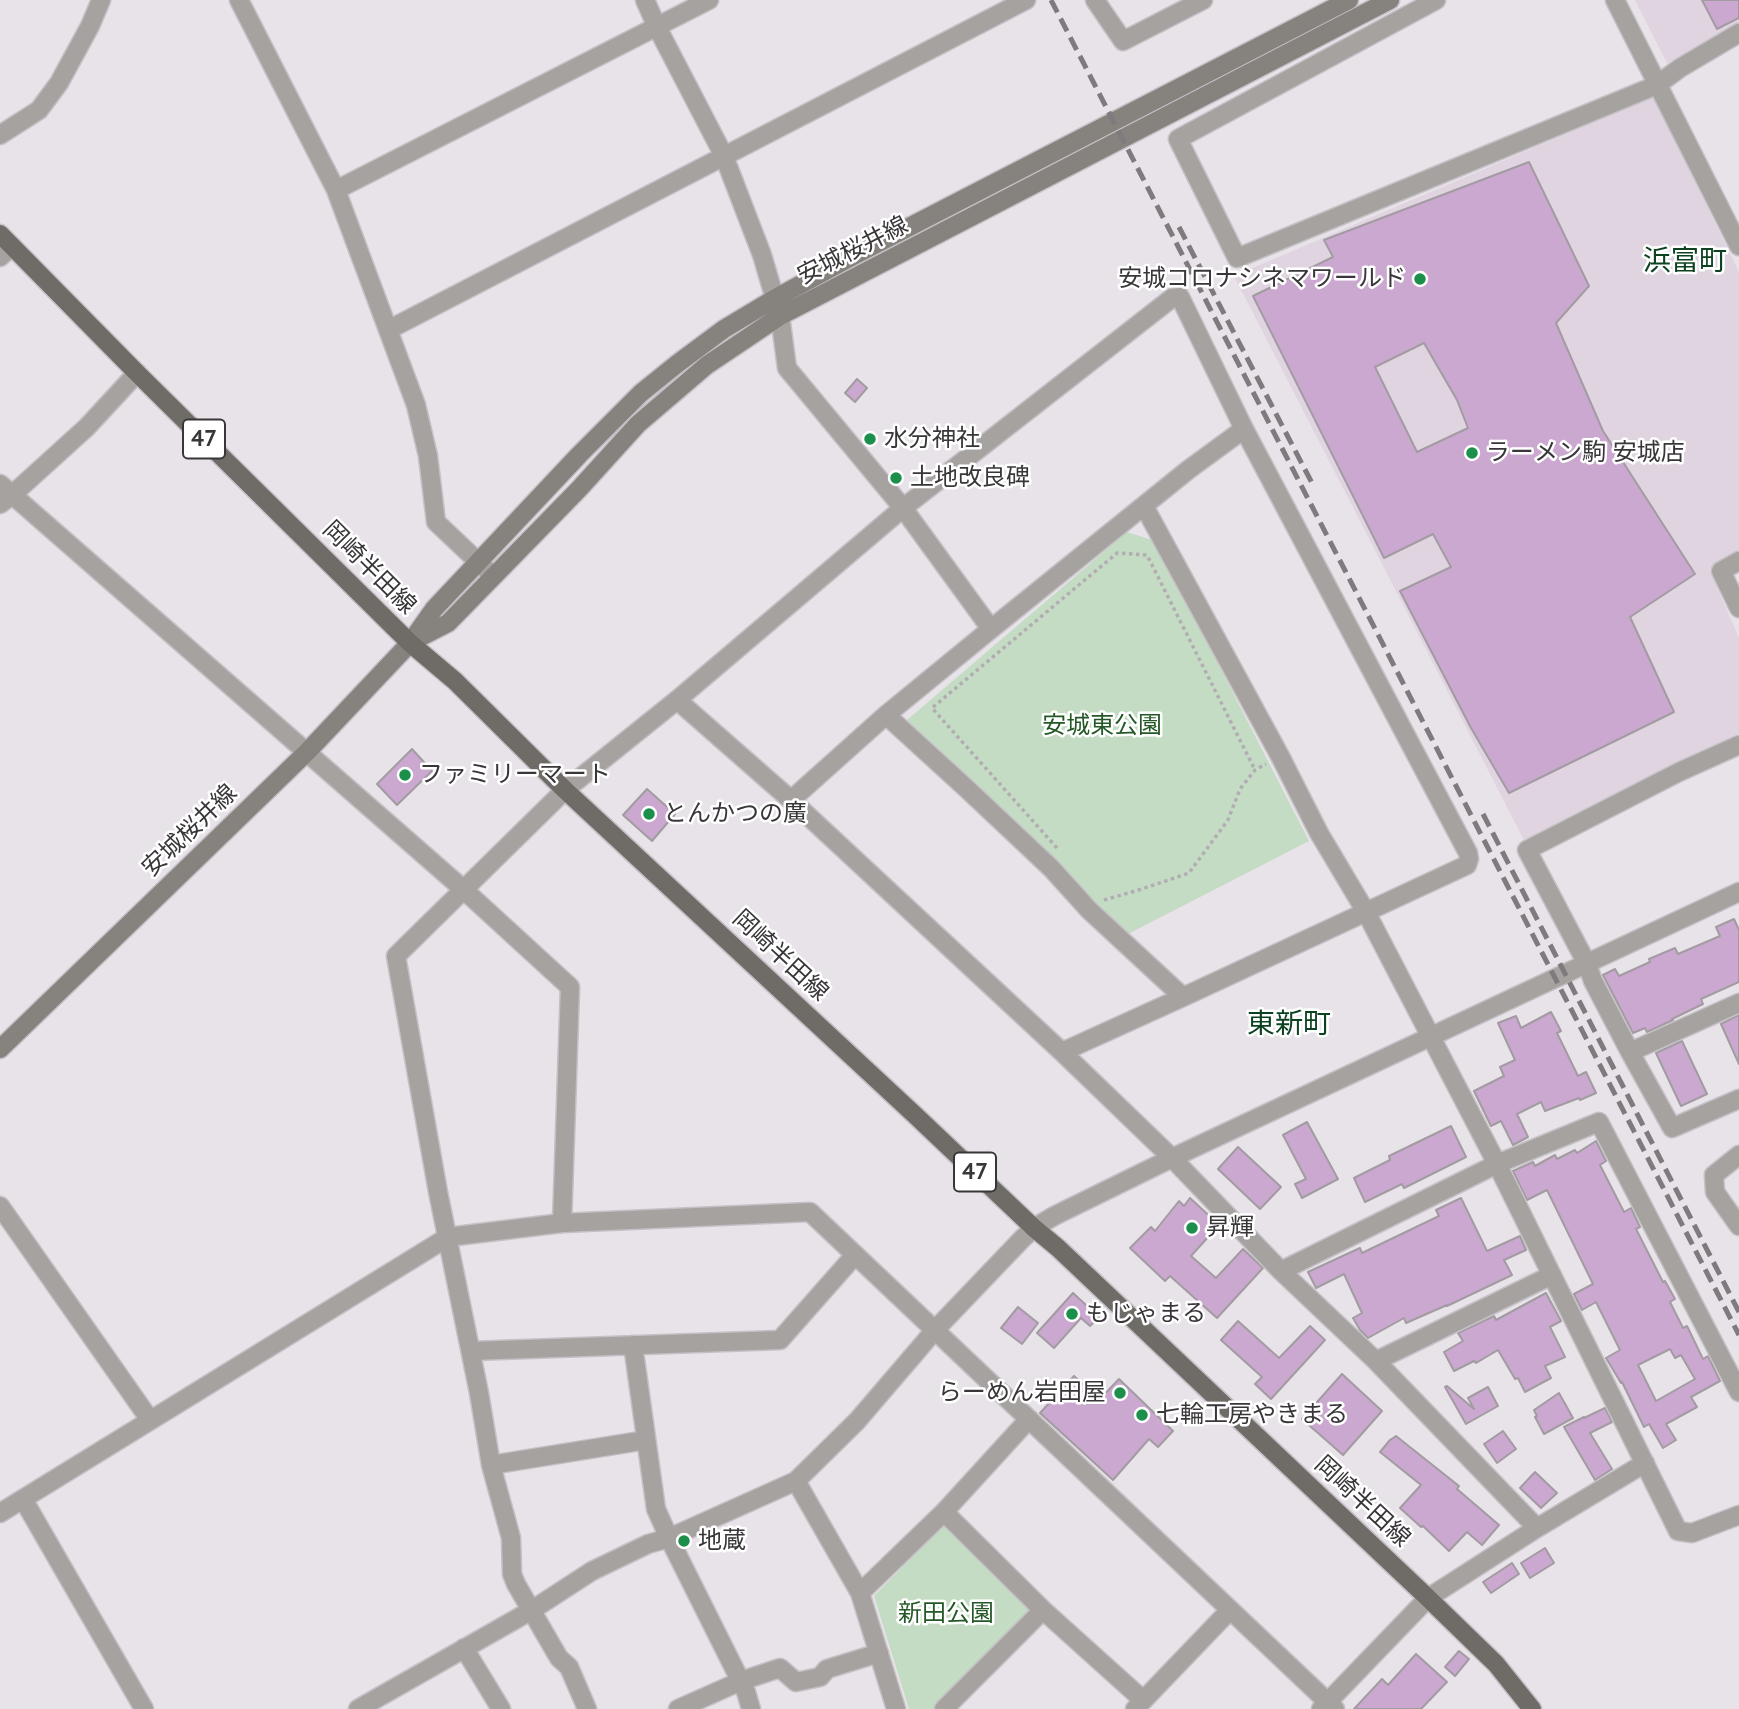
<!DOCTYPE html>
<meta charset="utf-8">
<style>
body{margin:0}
canvas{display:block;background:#e8e2e9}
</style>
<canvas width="1739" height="1709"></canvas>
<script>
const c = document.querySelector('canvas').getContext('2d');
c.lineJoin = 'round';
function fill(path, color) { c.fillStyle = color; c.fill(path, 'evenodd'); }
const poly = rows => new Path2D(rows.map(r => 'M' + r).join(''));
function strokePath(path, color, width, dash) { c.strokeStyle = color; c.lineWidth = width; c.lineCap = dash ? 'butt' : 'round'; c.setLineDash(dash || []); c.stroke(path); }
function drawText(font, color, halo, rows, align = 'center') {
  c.font = font + ' "PT Sans","Noto Sans JP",sans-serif'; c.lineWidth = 5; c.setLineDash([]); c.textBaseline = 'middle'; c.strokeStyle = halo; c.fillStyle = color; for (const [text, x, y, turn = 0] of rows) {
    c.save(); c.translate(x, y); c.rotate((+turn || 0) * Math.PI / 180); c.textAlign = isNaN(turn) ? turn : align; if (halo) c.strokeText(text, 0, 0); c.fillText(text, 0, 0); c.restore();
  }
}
fill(poly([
 [1635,0,1739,0,1739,24,1667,63],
 [1653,97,1739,272,1739,552,1709,569,1739,638,1739,733,1525,842,1234,276]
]), '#dfd4e0');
fill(poly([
 [1127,532,1155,541,1309,841,1128,934,907,720],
 [944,1524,1036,1611,940,1709,909,1709,874,1596]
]), '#c4dcc3');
const building = poly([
 [1702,0,1739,0,1739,18,1717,29,1702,0],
 [1529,162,1589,286,1556,323,1603,431,1695,574,1630,617,1674,712,1509,793,1471,728,1400,591,1451,567,1433,534,1384,558,1253,296,1333,257,1324,240,1529,162],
 [1424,343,1457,400,1468,428,1417,452,1375,367,1424,343],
 [857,379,867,388,855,402,845,393,857,379],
 [412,749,432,771,397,805,377,784,412,749],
 [647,789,675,814,652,841,623,815,647,789],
 [1734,919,1739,930,1739,982,1701,999,1703,1004,1672,1019,1673,1020,1647,1032,1645,1028,1633,1033,1603,975,1615,969,1619,976,1650,962,1649,959,1675,948,1678,954,1720,936,1716,927,1734,919],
 [1551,1012,1561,1031,1557,1033,1578,1076,1586,1072,1596,1093,1580,1100,1579,1098,1545,1111,1541,1102,1517,1114,1528,1137,1513,1145,1501,1121,1491,1126,1474,1091,1504,1076,1500,1067,1515,1060,1498,1023,1516,1016,1521,1028,1551,1012],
 [1739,1015,1739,1064,1721,1024,1739,1015],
 [1682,1041,1707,1094,1681,1106,1656,1053,1682,1041],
 [1307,1122,1338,1179,1302,1198,1295,1184,1306,1179,1283,1135,1307,1122],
 [1451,1126,1466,1157,1404,1188,1402,1184,1365,1202,1354,1178,1390,1160,1389,1156,1451,1126],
 [1596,1141,1606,1161,1600,1165,1624,1212,1631,1208,1640,1227,1636,1229,1663,1282,1665,1281,1675,1299,1670,1302,1683,1328,1687,1326,1703,1359,1708,1356,1720,1381,1691,1397,1697,1407,1666,1424,1676,1440,1663,1448,1649,1424,1644,1427,1622,1382,1621,1383,1606,1358,1620,1350,1596,1302,1582,1310,1574,1294,1593,1284,1547,1190,1527,1200,1513,1171,1533,1162,1535,1166,1555,1155,1557,1159,1575,1150,1577,1153,1596,1141],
 [1670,1349,1675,1358,1681,1355,1695,1379,1656,1401,1638,1365,1670,1349],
 [1238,1147,1281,1187,1260,1209,1218,1169,1238,1147],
 [1190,1198,1219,1225,1191,1256,1216,1278,1243,1249,1263,1268,1217,1318,1170,1276,1165,1281,1130,1248,1151,1227,1155,1231,1179,1201,1184,1206,1190,1198],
 [1461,1198,1487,1251,1520,1236,1526,1250,1504,1260,1512,1275,1447,1306,1447,1305,1406,1323,1404,1318,1368,1338,1360,1330,1353,1318,1362,1313,1344,1274,1316,1288,1308,1272,1360,1248,1362,1253,1439,1216,1436,1210,1461,1198],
 [1073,1293,1099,1317,1090,1326,1081,1318,1054,1348,1037,1333,1073,1293],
 [1546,1293,1561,1321,1550,1327,1565,1357,1545,1366,1551,1378,1525,1392,1518,1378,1515,1379,1498,1350,1476,1363,1474,1361,1454,1371,1444,1352,1463,1341,1458,1333,1494,1316,1496,1320,1546,1293],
 [1018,1307,1038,1323,1022,1344,1001,1328,1018,1307],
 [1238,1321,1279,1358,1310,1326,1325,1340,1271,1399,1255,1384,1262,1377,1221,1340,1238,1321],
 [1342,1374,1382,1411,1343,1455,1302,1419,1342,1374],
 [1074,1376,1100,1399,1119,1379,1173,1431,1158,1447,1149,1439,1113,1480,1040,1413,1074,1376],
 [1447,1386,1474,1409,1468,1398,1488,1387,1498,1406,1466,1424,1445,1387,1447,1386],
 [1559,1393,1573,1418,1544,1434,1535,1417,1537,1416,1534,1410,1559,1393],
 [1605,1408,1612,1422,1590,1433,1612,1469,1595,1480,1564,1427,1584,1417,1584,1418,1605,1408],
 [1503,1431,1516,1449,1497,1463,1484,1444,1503,1431],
 [1396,1436,1459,1486,1457,1489,1499,1525,1482,1545,1467,1532,1449,1551,1423,1526,1421,1527,1400,1508,1421,1485,1380,1452,1390,1440,1396,1436],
 [1535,1472,1557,1493,1541,1508,1520,1488,1535,1472],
 [1545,1548,1554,1563,1530,1578,1521,1563,1545,1548],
 [1512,1563,1519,1574,1491,1593,1483,1582,1512,1563],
 [1459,1651,1469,1659,1455,1676,1445,1667,1459,1651],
 [1416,1654,1447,1682,1421,1709,1354,1709,1382,1679,1388,1685,1416,1654]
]);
fill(building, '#cba8cf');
strokePath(building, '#a29ca2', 2);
const minor = poly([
 [239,0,336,190,416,405,428,456,436,522,493,576],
 [645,0,657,27,724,156,762,255,780,316,787,368,903,508,991,629],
 [1095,0,1123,41,1203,0],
 [1436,0,1178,139,1237,258,1657,85,1680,68,1739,33],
 [0,135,39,110,59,83,90,26,101,0],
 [336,190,709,0],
 [0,257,12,246],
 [388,330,1026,0],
 [0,484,463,889],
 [0,504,12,495,87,427,137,373],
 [1144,506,1280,756,1319,833,1366,912,1497,1164,1678,1531,1692,1533,1739,1515],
 [1739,561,1721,571,1739,608],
 [677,700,791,800,1062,1052,1172,1158,1281,1271,1376,1361,1537,1528],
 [886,715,966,788,1051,868,1089,910,1183,997],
 [1739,745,1679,772,1527,850,1587,964,1593,981,1630,1052,1672,1128,1739,1099],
 [1062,1052,1183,997,1467,865,1469,859,1468,853,1244,429],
 [1630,1052,1739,1003],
 [1739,1155,1714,1175,1715,1192,1739,1226],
 [0,1206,150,1420],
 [1281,1271,1497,1164,1599,1122,1739,1392],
 [471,1351,780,1340,855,1255],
 [1376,1361,1552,1275],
 [491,1465,646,1440],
 [796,1481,860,1593,896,1709],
 [23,1499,144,1709],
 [944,1512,1043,1610,1143,1700],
 [0,1513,448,1237,562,1223,810,1212,1335,1709],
 [860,1593,944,1512,1029,1419],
 [1428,1598,1537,1528,1645,1463],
 [464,1648,501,1709],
 [358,1709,532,1610,592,1571,648,1544,669,1538,656,1509,633,1345],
 [587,1709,569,1667,559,1658,516,1584,512,1574,511,1538,491,1465,479,1393,438,1192,396,956,565,790,677,700,903,508,1172,298,1180,297,1244,429,1188,470,991,629,886,715,791,800],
 [678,1709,741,1681,780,1668,796,1682,820,1677,827,1669,879,1653],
 [944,1709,1043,1610],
 [1135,1709,1230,1610]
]);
const tertiary = poly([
 [1615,0,1739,246],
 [463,889,570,987,562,1223],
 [751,1709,746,1692,669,1538,796,1481,857,1421,935,1330,1023,1238,1034,1228,1054,1216,1172,1158,1739,892],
 [1321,1709,1428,1598]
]);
const secondary = poly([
 [413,641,448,623,579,489,638,424,707,365,780,316,1390,0],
 [0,1049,307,752,410,643,434,609,579,455,641,393,677,364,724,329,774,299,853,256,1349,0]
]);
const primary = poly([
 [0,234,137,373,410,643,455,681,565,790,916,1116,1034,1228,1058,1248,1428,1598,1496,1664,1532,1709]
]);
strokePath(minor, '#c5c0c6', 21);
strokePath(tertiary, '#c5c0c6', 21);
strokePath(secondary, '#c5c0c6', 21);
strokePath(primary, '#c5c0c6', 21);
strokePath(poly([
 [1057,848,932,708,1117,553,1147,555,1255,770],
 [1104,900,1142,889,1189,873,1228,820,1240,789,1255,770,1266,764]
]), '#b2adb3', 3.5, [3.5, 3.5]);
strokePath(minor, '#a5a29f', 18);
strokePath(tertiary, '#a5a29f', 18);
strokePath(secondary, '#86827e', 18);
strokePath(primary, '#6f6b66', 18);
strokePath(poly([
 [1051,0,1739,1335],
 [1179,227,1313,485],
 [1483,814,1739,1312]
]), '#7e7a7e', 5, [14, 7]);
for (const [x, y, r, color] of [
 [1420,279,7,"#1c904b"],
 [870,439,7,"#1c904b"],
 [1472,453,7,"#1c904b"],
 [896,478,7,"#1c904b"],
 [405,775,7,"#1c904b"],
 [649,814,7,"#1c904b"],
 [1192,1228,7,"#1c904b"],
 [1072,1314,7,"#1c904b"],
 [1120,1393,7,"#1c904b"],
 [1142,1415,7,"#1c904b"],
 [684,1541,7,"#1c904b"]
]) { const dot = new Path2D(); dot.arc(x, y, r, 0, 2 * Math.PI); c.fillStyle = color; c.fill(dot); strokePath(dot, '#fff', 2.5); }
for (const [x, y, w] of [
 [204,439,42],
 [975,1172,42]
]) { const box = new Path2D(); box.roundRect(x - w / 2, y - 19.5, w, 39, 5); c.fillStyle = '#fff'; c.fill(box); strokePath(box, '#393639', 2); }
drawText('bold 23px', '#393639', null, [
 ["47",204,439],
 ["47",975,1172]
]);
drawText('24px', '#393639', '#fff', [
 ["安城桜井線",853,251,-27],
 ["岡崎半田線",369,568,45],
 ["安城桜井線",190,831,-44],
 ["岡崎半田線",780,956,43],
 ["岡崎半田線",1362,1502,43]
]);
drawText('24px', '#393639', '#fff', [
 ["安城コロナシネマワールド",1406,279,"right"],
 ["水分神社",884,439],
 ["ラーメン駒 安城店",1486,453],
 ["土地改良碑",910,478],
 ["ファミリーマート",419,775],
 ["とんかつの廣",663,814],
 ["昇輝",1206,1228],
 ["もじゃまる",1086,1314],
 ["らーめん岩田屋",1106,1393,"right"],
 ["七輪工房やきまる",1156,1415],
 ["地蔵",698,1541]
], 'left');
drawText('24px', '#245826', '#fff', [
 ["安城東公園",1102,726],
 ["新田公園",946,1614]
]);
drawText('28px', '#0d4221', '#fff', [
 ["浜富町",1685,262],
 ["東新町",1289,1025]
]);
</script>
